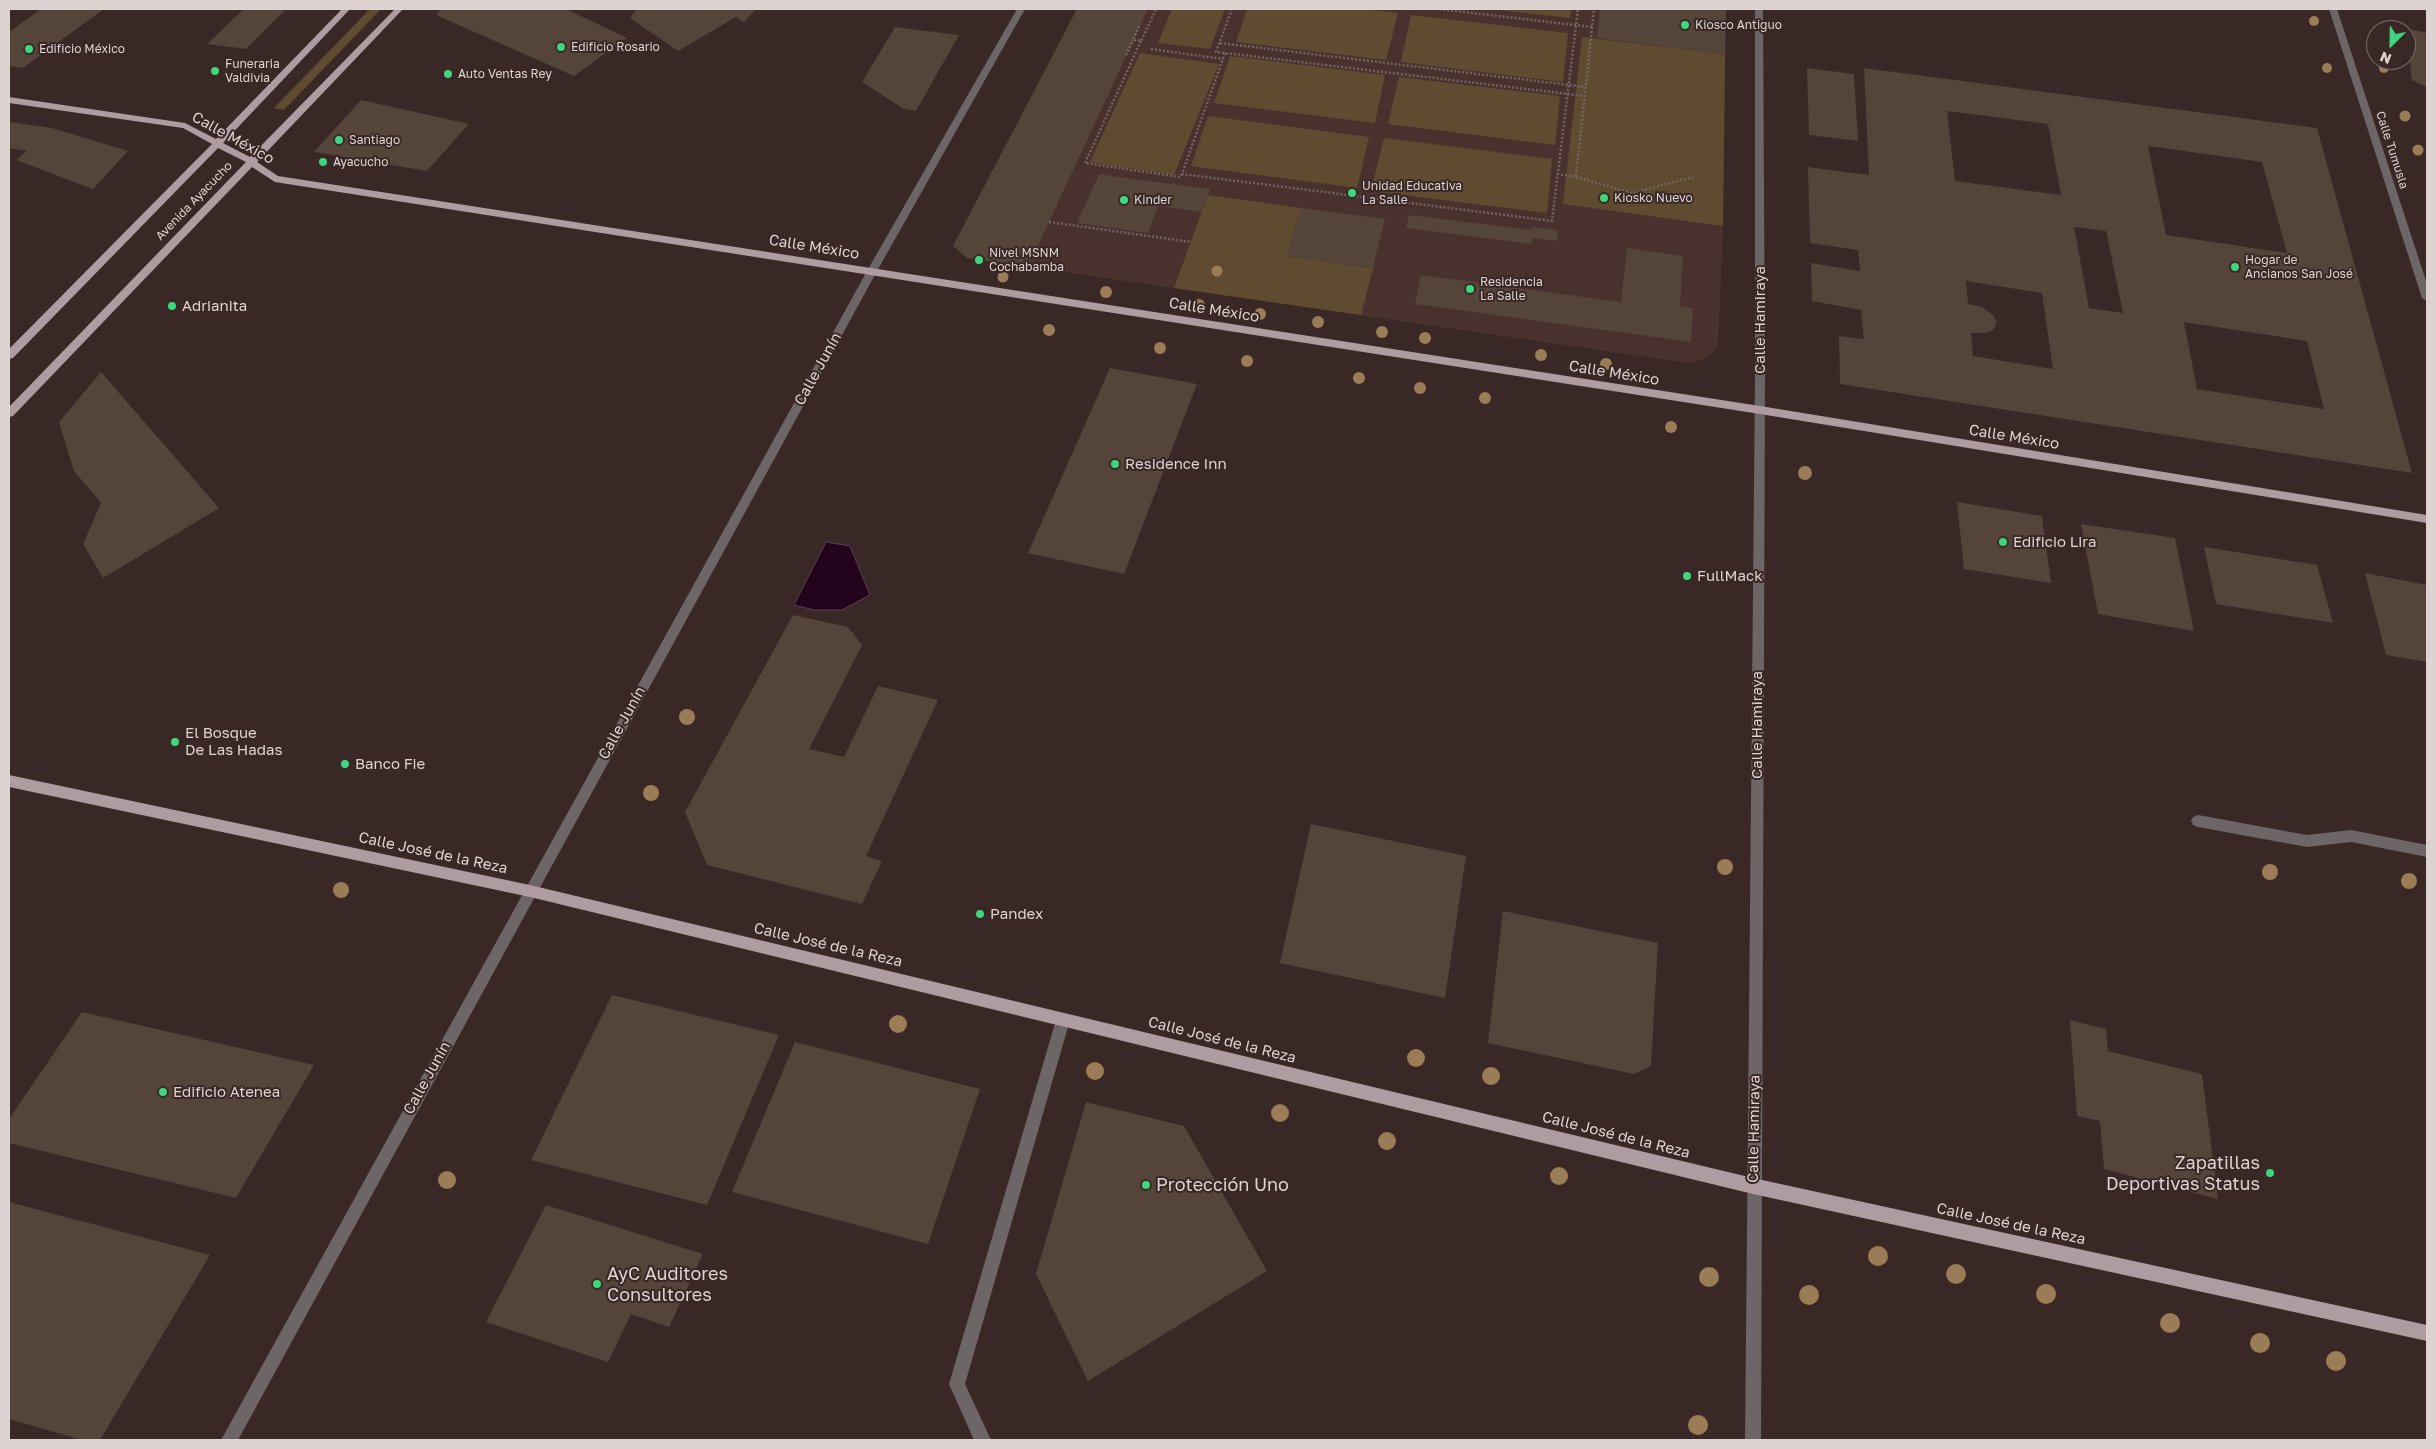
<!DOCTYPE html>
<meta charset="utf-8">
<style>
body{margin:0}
#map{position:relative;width:2436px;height:1449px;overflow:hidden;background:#392825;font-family:"Golos Text",sans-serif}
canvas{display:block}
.frame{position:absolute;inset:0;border:10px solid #dfd3d1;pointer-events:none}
.north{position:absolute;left:2366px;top:20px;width:50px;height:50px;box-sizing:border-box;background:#392825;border:1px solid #7b6c6a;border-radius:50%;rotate:203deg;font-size:14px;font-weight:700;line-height:20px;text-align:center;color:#dfd3d1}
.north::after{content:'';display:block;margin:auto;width:18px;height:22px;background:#3fd77d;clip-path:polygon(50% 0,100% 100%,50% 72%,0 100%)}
</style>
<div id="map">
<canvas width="2436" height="1449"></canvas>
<div class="frame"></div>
<div class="north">N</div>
</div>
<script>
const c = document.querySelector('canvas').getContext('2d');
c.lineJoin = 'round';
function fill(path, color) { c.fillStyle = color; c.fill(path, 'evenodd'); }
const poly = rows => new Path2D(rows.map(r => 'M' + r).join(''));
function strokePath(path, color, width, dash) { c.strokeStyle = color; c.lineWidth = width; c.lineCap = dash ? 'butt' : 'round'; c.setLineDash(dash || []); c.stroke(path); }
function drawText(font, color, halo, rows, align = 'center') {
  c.font = font + ' "Golos Text",sans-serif'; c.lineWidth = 4; c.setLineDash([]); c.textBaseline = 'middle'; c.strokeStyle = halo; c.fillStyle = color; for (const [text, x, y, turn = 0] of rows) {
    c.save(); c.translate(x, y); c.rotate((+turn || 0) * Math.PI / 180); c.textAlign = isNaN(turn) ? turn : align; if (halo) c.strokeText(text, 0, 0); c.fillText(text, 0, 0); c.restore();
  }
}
fill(poly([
 [1077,9,1726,9,1723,226,1718,347,1704,359,1688,363,967,258,953,246]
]), '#49312e');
fill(poly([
 [370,9,381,9,284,110,274,108],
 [1172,9,1225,9,1210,49,1158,43],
 [1247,9,1363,9,1398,13,1386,60,1236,42],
 [1489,9,1571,9,1570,18],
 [1411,15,1568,33,1563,82,1401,62],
 [1582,37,1725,54,1723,226,1563,204],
 [1140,53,1219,64,1174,175,1090,162],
 [1230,56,1385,75,1375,123,1214,103],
 [1399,77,1560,96,1555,145,1388,124],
 [1208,116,1369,137,1357,188,1191,166],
 [1384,138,1552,159,1547,213,1371,191],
 [1208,195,1301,208,1287,256,1373,268,1361,315,1174,288]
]), '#5f4c30');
const water = poly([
 [826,542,850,546,870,595,842,610,814,610,794,605,826,542]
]);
fill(water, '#23031c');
strokePath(water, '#5b4152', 1);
fill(poly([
 [41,9,104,9,23,68,9,66,9,32],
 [244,9,286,9,246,49,207,44],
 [441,9,566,9,627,38,574,76,436,15],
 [637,9,756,9,744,22,736,17,678,51,630,18],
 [1077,9,1148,9,1028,267,967,258,953,246],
 [1600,9,1726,9,1725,54,1597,38],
 [895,27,959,35,916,111,904,109,862,82],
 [2414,30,2427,33,2427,87,2412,80,2406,32],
 [1807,68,1854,74,1858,141,1809,135],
 [1864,68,2317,128,2412,473,1840,384,1839,336,1864,339,1861,310,1812,301,1811,263,1860,271,1858,250,1810,243,1808,167,1869,175],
 [1947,111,2048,124,2061,195,1955,181],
 [2148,146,2262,162,2287,253,2166,235],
 [2074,227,2106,231,2123,313,2089,308],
 [1966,281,2042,293,2053,369,1973,356,1971,333,1985,333,1993,330,1997,322,1992,314,1982,307,1968,304],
 [2184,322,2307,341,2324,409,2197,389],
 [361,100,469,124,427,171,314,152],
 [9,122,52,128,128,151,93,189,16,160,27,151,9,148],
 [1099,174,1119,177,1210,189,1202,212,1158,206,1148,233,1077,223],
 [1301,208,1385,219,1373,268,1287,256],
 [1409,215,1532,230,1533,227,1558,230,1557,241,1532,238,1531,244,1406,228],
 [1627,248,1683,256,1680,306,1693,308,1691,342,1415,304,1421,275,1621,302],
 [1110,368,1197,384,1124,574,1028,553],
 [101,372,219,508,103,578,83,544,101,503,74,471,59,422],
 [1957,502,2042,516,2051,583,1964,569],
 [2081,524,2175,538,2194,631,2098,614],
 [2204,547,2317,565,2333,623,2216,604],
 [2365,573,2427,585,2427,662,2386,655],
 [793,615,848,627,862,645,809,749,844,757,878,686,938,700,866,856,882,861,862,904,707,865,685,812],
 [1311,824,1466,856,1445,998,1280,963],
 [1503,911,1658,943,1651,1066,1634,1074,1488,1043],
 [612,995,779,1035,707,1205,531,1160],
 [82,1012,314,1065,236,1198,9,1143,9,1119],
 [2070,1020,2106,1029,2108,1051,2202,1074,2218,1199,2104,1169,2100,1121,2077,1116],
 [795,1042,980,1089,928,1244,732,1192],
 [1086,1102,1184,1126,1267,1271,1088,1381,1036,1274],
 [9,1202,210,1255,100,1440,82,1440,9,1419],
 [546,1205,703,1254,669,1327,631,1314,608,1362,486,1322]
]), '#54443a');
strokePath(poly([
 [1232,9,1216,52,1585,96],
 [1439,9,1592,27],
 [1139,26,1133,40,1141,41,1156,9],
 [1141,41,1085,163,1180,177,1182,174],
 [1220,43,1586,87],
 [1151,49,1223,59],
 [1225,53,1182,174,1552,221,1578,9],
 [1126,55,1133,40],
 [1557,174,1576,177,1594,9],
 [1576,177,1632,193,1693,177],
 [1049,222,1191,242]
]), '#746562', 2.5, [2, 2]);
fill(poly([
 [1017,9,1025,9,877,271,238,1440,221,1440,867,271,1017,9],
 [1755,9,1763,9,1765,377,1761,1440,1745,1440,1755,377,1755,9],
 [2329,9,2337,9,2427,284,2427,301,2422,298,2329,9],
 [2198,815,2307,835,2351,830,2427,845,2427,857,2351,842,2307,847,2198,827,2193,825,2191,821,2193,817,2198,815],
 [1063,1013,1068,1015,1070,1020,965,1384,991,1440,974,1440,949,1384,1056,1020,1058,1015,1063,1013]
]), '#6e6567');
fill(poly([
 [342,9,350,9,223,143,250,157,395,9,403,9,257,162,278,176,1760,406,2427,515,2427,523,1760,414,275,182,252,167,13,416,9,417,9,407,246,162,218,148,13,358,9,359,9,349,212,144,183,128,9,103,9,97,185,123,216,139,342,9],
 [9,775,530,885,1753,1178,2427,1325,2427,1341,1753,1194,530,897,9,787,9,775]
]), '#af9ca1');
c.fillStyle = '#9a7c56';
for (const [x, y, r] of [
 [2314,21,5],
 [2327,68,5],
 [2384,68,5],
 [2405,116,5.5],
 [2418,150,5.5],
 [1217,271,5.5],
 [1003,277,5.5],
 [1106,292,6],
 [1199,305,6],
 [1260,314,6],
 [1318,322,6],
 [1049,330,6],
 [1382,332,6],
 [1425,338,6],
 [1160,348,6],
 [1541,355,6],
 [1247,361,6],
 [1606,364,6],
 [1359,378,6],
 [1420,388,6],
 [1485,398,6],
 [1671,427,6],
 [1805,473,7],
 [687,717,8],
 [651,793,8],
 [1725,867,8],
 [2270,872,8],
 [2409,881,8],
 [341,890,8],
 [898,1024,9],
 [1416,1058,9],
 [1095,1071,9],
 [1491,1076,9],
 [1280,1113,9],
 [1387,1141,9],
 [1559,1176,9],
 [447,1180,9],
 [1878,1256,10],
 [1956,1274,10],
 [1709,1277,10],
 [2046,1294,10],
 [1809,1295,10],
 [2170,1323,10],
 [2260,1343,10],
 [2336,1361,10],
 [1698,1425,10]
]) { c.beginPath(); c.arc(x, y, r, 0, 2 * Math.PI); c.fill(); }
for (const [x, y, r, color] of [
 [1685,25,5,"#3fd77d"],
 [561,47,5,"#3fd77d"],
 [29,49,5,"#3fd77d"],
 [215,71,5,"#3fd77d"],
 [448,74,5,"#3fd77d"],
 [339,140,5,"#3fd77d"],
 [323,162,5,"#3fd77d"],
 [1352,193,5,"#3fd77d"],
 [1604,198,5,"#3fd77d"],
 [1124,200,5,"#3fd77d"],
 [979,260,5,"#3fd77d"],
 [2235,267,5,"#3fd77d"],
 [1470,289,5,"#3fd77d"],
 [172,306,5,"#3fd77d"],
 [1115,464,5,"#3fd77d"],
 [2003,542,5,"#3fd77d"],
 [1687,576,5,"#3fd77d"],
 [175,742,5,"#3fd77d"],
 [345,764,5,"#3fd77d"],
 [980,914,5,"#3fd77d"],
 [163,1092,5,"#3fd77d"],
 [2270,1173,5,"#3fd77d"],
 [1146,1185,5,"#3fd77d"],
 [597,1284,5,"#3fd77d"]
]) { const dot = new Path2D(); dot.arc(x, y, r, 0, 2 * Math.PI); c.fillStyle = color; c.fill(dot); strokePath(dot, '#392825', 2); }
drawText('12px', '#dfd3d1', '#392825', [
 ["Kiosco Antiguo",1695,25],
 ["Edificio Rosario",571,47],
 ["Edificio México",39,49],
 ["Funeraria",225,64],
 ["Valdivia",225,78],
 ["Auto Ventas Rey",458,74],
 ["Santiago",349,140],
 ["Ayacucho",333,162],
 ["Unidad Educativa",1362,186],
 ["La Salle",1362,200],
 ["Kiosko Nuevo",1614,198],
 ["Kinder",1134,200],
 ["Nivel MSNM",989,253],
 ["Cochabamba",989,267],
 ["Hogar de",2245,260],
 ["Ancianos San José",2245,274],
 ["Residencia",1480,282],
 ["La Salle",1480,296]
], 'left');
drawText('12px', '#dfd3d1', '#392825', [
 ["Calle Tumusla",2392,150,72],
 ["Avenida Ayacucho",194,201,-46]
]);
drawText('15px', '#dfd3d1', '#392825', [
 ["Calle México",233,138,29],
 ["Calle México",814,247,9],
 ["Calle México",1214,310,9],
 ["Calle Hamiraya",1760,320,-90],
 ["Calle Junín",818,369,-61],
 ["Calle México",1614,373,9],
 ["Calle México",2014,437,9],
 ["Calle Junín",622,723,-61],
 ["Calle Hamiraya",1757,725,-90],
 ["Calle José de la Reza",433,853,12],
 ["Calle José de la Reza",828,945,13],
 ["Calle José de la Reza",1222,1040,14],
 ["Calle Junín",427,1078,-61],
 ["Calle Hamiraya",1754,1129,-89],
 ["Calle José de la Reza",1616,1135,14],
 ["Calle José de la Reza",2011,1224,12]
]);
drawText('15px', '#dfd3d1', '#392825', [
 ["Adrianita",182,306],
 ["Residence Inn",1125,464],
 ["Edificio Lira",2013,542],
 ["FullMack",1697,576],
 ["El Bosque",185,733],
 ["De Las Hadas",185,750],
 ["Banco Fie",355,764],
 ["Pandex",990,914],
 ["Edificio Atenea",173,1092]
], 'left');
drawText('18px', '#dfd3d1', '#392825', [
 ["Zapatillas",2260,1163,"right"],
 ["Deportivas Status",2260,1184,"right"],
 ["Protección Uno",1156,1185],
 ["AyC Auditores",607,1274],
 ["Consultores",607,1295]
], 'left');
</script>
